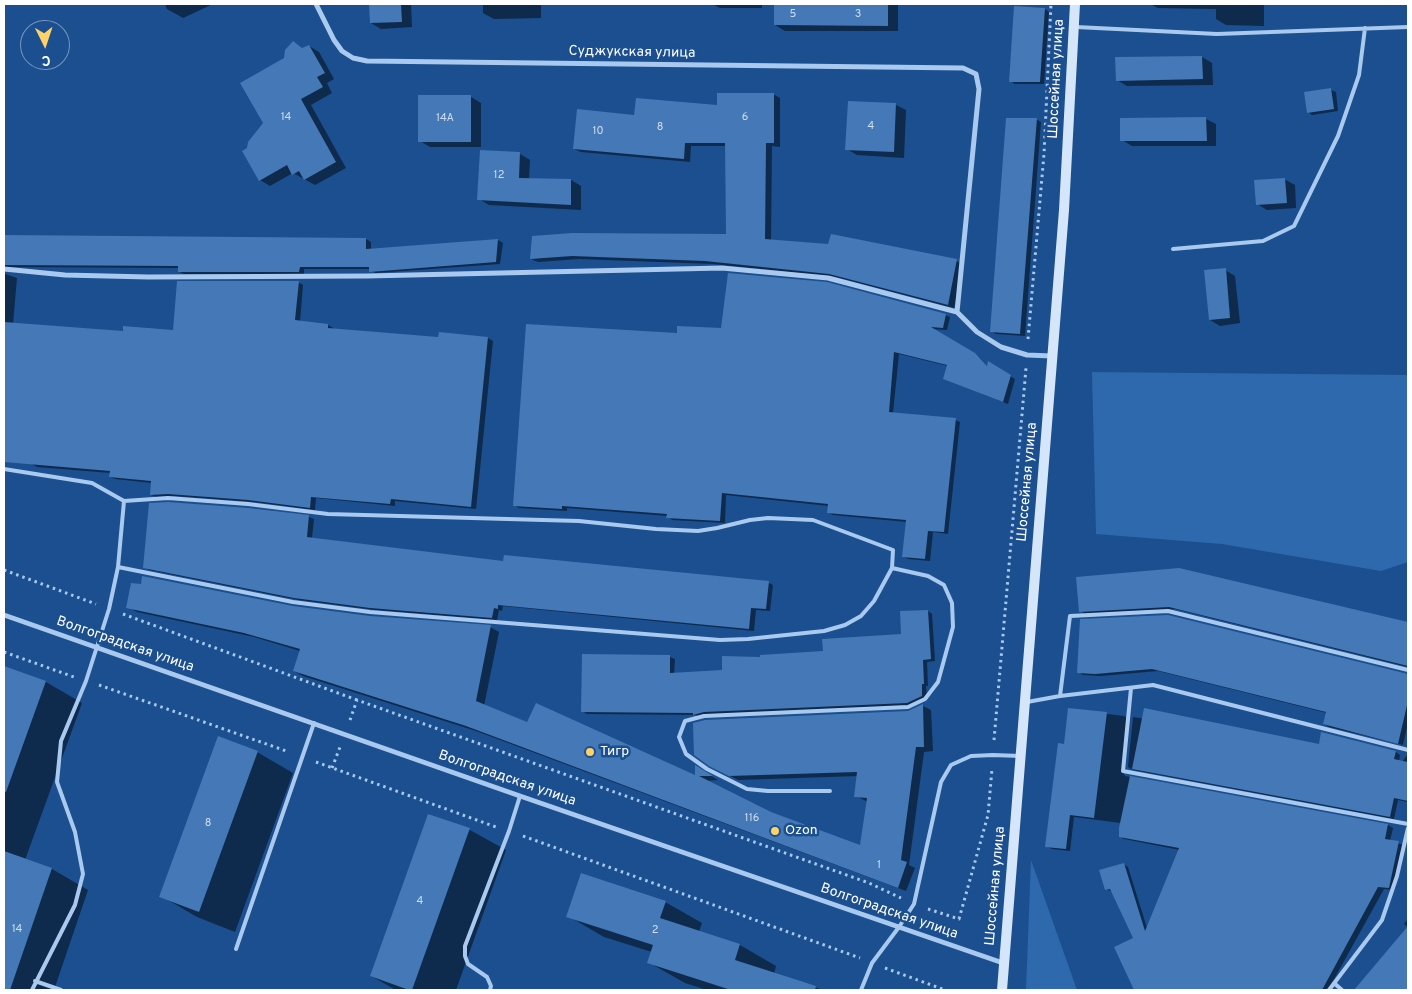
<!DOCTYPE html>
<meta charset="utf-8">
<style>
body{margin:0}
#map{position:relative;width:1412px;height:994px;overflow:hidden;background:#1b4f8f;font-family:Overpass,sans-serif}
canvas{display:block}
.frame{position:absolute;inset:0;border:5px solid #fff;pointer-events:none}
.north{position:absolute;left:20px;top:20px;width:50px;height:50px;box-sizing:border-box;background:#1b4f8f;border:1px solid #7695bc;border-radius:50%;rotate:176deg;font-size:14px;font-weight:700;line-height:20px;text-align:center;color:#fff}
.north::after{content:'';display:block;margin:auto;width:18px;height:22px;background:#ffd166;clip-path:polygon(50% 0,100% 100%,50% 72%,0 100%)}
</style>
<div id="map">
<canvas width="1412" height="994"></canvas>
<div class="frame"></div>
<div class="north">С</div>
</div>
<script>
const c = document.querySelector('canvas').getContext('2d');
c.lineJoin = 'round';
function fill(path, color) { c.fillStyle = color; c.fill(path, 'evenodd'); }
const poly = rows => new Path2D(rows.map(r => 'M' + r).join(''));
function strokePath(path, color, width, dash) { c.strokeStyle = color; c.lineWidth = width; c.lineCap = dash ? 'butt' : 'round'; c.setLineDash(dash || []); c.stroke(path); }
function drawText(font, color, halo, rows, align = 'center') {
  c.font = font + ' Overpass,sans-serif'; c.lineWidth = 5; c.setLineDash([]); c.textBaseline = 'middle'; c.strokeStyle = halo; c.fillStyle = color; for (const [text, x, y, turn = 0] of rows) {
    c.save(); c.translate(x, y); c.rotate((+turn || 0) * Math.PI / 180); c.textAlign = isNaN(turn) ? turn : align; if (halo) c.strokeText(text, 0, 0); c.fillText(text, 0, 0); c.restore();
  }
}
fill(poly([
 [1092,372,1408,375,1408,562,1381,571,1222,544,1096,534],
 [1031,860,1077,990,1026,990]
]), '#2e69ad');
fill(poly([
 [165,4,213,4,183,18,167,9],
 [370,4,411,4,412,27,381,29,371,23],
 [483,4,541,4,541,18,494,19,483,13],
 [712,4,762,4,762,8,720,8],
 [775,4,898,4,898,31,785,31,775,25],
 [1150,4,1264,4,1264,26,1226,25,1216,19,1216,9,1158,8],
 [1045,9,1049,12,1044,84,1015,84,1010,81],
 [293,43,304,49,309,46,319,52,334,79,327,83,332,93,311,105,346,168,315,185,293,173,270,186,260,180,248,149,265,124,285,59],
 [1202,57,1212,63,1213,85,1127,86,1117,80,1117,58],
 [1331,90,1336,92,1338,111,1312,115,1308,112],
 [773,94,780,98,780,147,772,146,771,241,956,261,963,264,954,308,836,277,713,264,579,259,538,262,531,259,727,235,727,146,691,146,690,162,581,152,574,149,635,117,718,106],
 [420,97,471,97,481,103,481,147,430,147,420,141],
 [849,102,896,105,906,110,904,158,857,155,847,149],
 [1036,119,1041,122,1025,336,996,334,991,331],
 [1121,119,1206,119,1216,124,1216,146,1132,146,1122,140],
 [520,154,530,160,529,179,571,180,581,186,581,210,489,205,479,199],
 [1284,179,1295,185,1296,208,1267,210,1257,204],
 [366,239,371,242,371,249,498,240,503,243,500,264,375,273,371,269,304,269,304,274,184,274,179,272,179,268,10,267,5,268,4,272,5,274,17,278,13,324,124,333,174,332,298,282,303,285,300,322,328,325,333,328,333,329,439,339,440,333,488,338,493,341,476,509,395,501,395,506,316,498,315,510,254,502,174,496,156,497,151,495,152,483,115,479,110,477,111,473,37,467,32,464,33,454,4,452,4,241],
 [1225,270,1235,276,1240,323,1220,326,1210,320],
 [945,315,950,317,947,330,931,329,980,358,988,367,989,363,1015,379,1008,404,944,379,948,366,899,354,893,413,955,420,960,422,948,534,933,532,930,561,908,559,903,556,907,522,833,515,829,513,829,506,726,495,725,523,672,520,668,516,567,508,567,511,519,508,514,505,678,335,722,329],
 [248,509,309,517,314,519,312,538,504,562,769,583,773,585,770,611,756,610,754,631,503,606,502,611,499,610,497,620,376,610,299,600,149,570,144,567],
 [1179,570,1408,623,1408,667,1175,609,1085,614,1081,611],
 [128,607,292,607,369,617,490,627,499,632,484,706,528,723,696,777,696,767,718,780,705,781,771,813,861,846,868,802,856,796,858,776,738,780,719,770,908,712,923,706,931,710,933,751,924,752,909,865,915,868,906,891,476,731,303,676,294,671,300,651,254,637,137,612],
 [928,611,932,614,935,661,927,662,928,686,926,686,927,699,912,705,699,717,696,715,587,714,582,711,583,655,670,657,675,659,674,674,724,671,762,658,824,652,903,635],
 [1081,620,1408,674,1408,723,1403,745,1329,727,1324,724,1327,713,1158,671,1101,676,1083,675,1078,672],
 [4,667,46,682,82,703,25,860,52,869,88,890,54,990,4,990,4,873,8,860,4,859],
 [1069,709,1124,716,1129,719,1124,774,1125,776,1388,825,1393,828,1390,841,1404,845,1394,890,1384,889,1328,990,1136,990,1115,947,1135,938,1113,892,1106,889,1123,864,1128,867,1147,928,1180,850,1124,839,1119,836,1121,823,1074,817,1070,851,1052,849,1047,846,1065,746],
 [1133,717,1320,745,1396,752,1400,755,1399,761,1402,762,1408,754,1408,802,1398,800,1394,819,1133,770,1128,767],
 [257,752,293,773,235,932,197,917,161,896],
 [429,815,470,830,506,850,456,990,396,990,371,976],
 [665,902,702,923,699,932,740,945,776,966,774,974,823,990,707,990,685,983,648,962,652,952,604,937,568,916],
 [1408,919,1408,927,1404,924],
 [1408,928,1408,990,1356,990]
]), '#0007');
fill(poly([
 [369,4,401,4,402,22,370,23],
 [774,4,888,4,888,26,774,25],
 [1014,6,1045,8,1040,82,1009,82],
 [293,41,302,48,309,45,325,73,317,77,323,87,301,99,336,162,304,180,299,171,292,175,287,165,259,181,242,151,247,148,248,142,263,123,240,83,284,58,285,50],
 [1202,56,1203,79,1116,81,1115,57],
 [1331,88,1334,109,1307,113,1304,92],
 [717,93,774,93,774,143,766,143,765,239,828,244,831,234,957,259,948,305,829,274,705,261,572,256,530,259,532,236,572,233,726,234,725,143,685,143,684,159,573,149,577,109,634,115,636,98,717,105],
 [418,95,471,95,471,142,418,142],
 [848,101,896,103,894,152,845,150],
 [1206,117,1207,141,1120,141,1120,118],
 [1006,118,1037,118,1020,334,990,332],
 [480,150,520,152,519,178,571,179,571,205,477,200],
 [1285,178,1287,203,1256,205,1254,180],
 [4,235,366,238,366,249,498,239,496,262,369,272,369,267,300,267,299,272,178,272,178,266,4,265],
 [1226,268,1230,318,1209,320,1204,270],
 [728,273,827,282,946,314,943,328,931,327,975,353,987,366,988,361,1011,375,1003,402,943,379,947,365,894,352,889,412,956,418,944,532,928,531,925,559,902,557,906,520,827,513,828,504,722,493,720,521,666,518,667,514,562,506,562,509,513,506,526,324,677,333,677,326,721,328],
 [177,281,299,281,295,320,328,324,328,328,438,337,439,332,488,337,471,507,391,499,390,504,311,497,310,508,248,500,168,494,150,495,151,481,109,477,110,471,4,462,4,322,123,331,123,326,173,330],
 [168,502,248,508,309,515,307,537,503,561,504,555,769,581,766,609,751,608,749,629,498,605,498,609,494,608,492,618,370,608,294,598,143,568,149,503],
 [1179,568,1408,622,1408,666,1169,607,1079,612,1076,577],
 [142,576,293,606,370,616,491,625,476,701,527,722,536,703,695,775,695,765,713,776,699,776,771,812,860,845,867,798,854,797,857,772,729,776,709,766,694,755,693,723,705,720,908,711,923,704,924,747,916,747,901,860,907,862,898,888,466,726,293,671,300,649,244,633,126,608,131,583,141,584],
 [928,610,931,659,923,660,924,684,922,684,922,696,907,703,704,712,693,715,693,713,581,712,582,654,670,655,670,673,722,670,722,656,760,657,760,655,823,651,822,639,901,634,900,611],
 [1168,615,1408,674,1408,701,1398,744,1323,724,1326,712,1152,669,1095,674,1077,673,1080,619],
 [4,666,46,681,6,792,4,791],
 [1068,708,1107,712,1094,818,1070,815,1066,849,1045,847,1058,743,1064,744],
 [1144,708,1319,744,1321,732,1396,751,1394,759,1408,762,1408,801,1394,798,1390,817,1132,769],
 [218,736,258,751,199,912,159,897],
 [1130,776,1388,824,1385,839,1399,841,1389,888,1378,887,1322,990,1134,990,1114,947,1133,938,1110,889,1105,890,1099,870,1124,863,1145,931,1179,848,1119,837,1119,828],
 [428,814,470,828,412,990,409,990,370,976],
 [4,851,52,868,10,990,4,990],
 [581,873,666,901,660,918,740,944,735,960,816,986,815,990,731,990,647,963,653,945,566,917],
 [1408,926,1408,990,1354,990]
]), '#4478b7');
strokePath(poly([
 [1028,339,1044,154,1051,4],
 [4,570,96,604],
 [123,614,357,700],
 [4,652,74,677],
 [99,685,289,752],
 [350,720,357,700,869,883,901,898],
 [994,740,1026,368],
 [316,762,496,827],
 [332,768,340,747],
 [523,836,860,958],
 [928,909,959,919,988,815,992,769],
 [885,968,945,990]
]), '#a9c9ee', 3, [2.5, 4]);
strokePath(poly([
 [1076,27,1217,34,1408,27],
 [1173,249,1263,241,1294,226,1338,136,1359,75,1365,28],
 [4,469,92,483,124,501,168,498,248,504,328,514,579,521,656,529,698,531,717,528,750,520,768,518,813,520,893,550,892,568,928,576,944,585,952,603,953,627,938,682,925,699,908,707,704,716,685,721,679,737,686,754,707,769,747,789,768,791,830,791],
 [118,567,293,602,370,612,720,640,748,639,824,631,845,625,861,616,874,601,892,568],
 [1131,688,1123,771,1408,824],
 [1060,696,1070,616,1168,611,1408,670],
 [1027,702,1060,696,1153,685,1408,750],
 [236,949,314,723],
 [35,981,61,990],
 [1334,983,1342,990],
 [32,990,75,905,83,874,75,832,57,782,61,741,86,681,109,609,118,567,124,501],
 [490,990,491,986,487,977,468,964,465,956,465,946,509,831,520,796],
 [861,990,872,963,899,927,914,904,941,782,951,765,971,756,993,755,1020,756],
 [1329,990,1382,920,1397,876,1408,828]
]), '#a9c9ee', 4);
strokePath(poly([
 [4,269,65,275,148,277,367,276,722,268,828,278,957,312,979,89,976,74,963,68,367,61,353,58,342,51,334,40,316,4],
 [957,312,977,332,1001,347,1027,355,1052,356],
 [4,615,520,796,1003,963]
]), '#a9c9ee', 5);
strokePath(poly([
 [1002,990,1064,210,1075,4]
]), '#d6e6fa', 10);
for (const [x, y, r, color] of [
 [590,752,5,"#ffd166"],
 [775,831,5,"#ffd166"]
]) { const dot = new Path2D(); dot.arc(x, y, r, 0, 2 * Math.PI); c.fillStyle = color; c.fill(dot); strokePath(dot, '#1b4f8f', 2); }
drawText('11px', '#d0dded', null, [
 ["5",793,15],
 ["3",858,15],
 ["14",286,118],
 ["6",745,118],
 ["14А",445,119],
 ["4",871,127],
 ["8",660,128],
 ["10",598,132],
 ["12",499,176],
 ["116",752,819],
 ["8",208,824],
 ["1",879,866],
 ["4",420,902],
 ["14",17,930],
 ["2",655,931]
]);
drawText('14px', '#fff', '#1b4f8f', [
 ["Суджукская улица",632,53,1],
 ["Шоссейная улица",1057,79,-87],
 ["Шоссейная улица",1028,482,-85],
 ["Волгоградская улица",125,645,19],
 ["Волгоградская улица",507,779,19],
 ["Шоссейная улица",996,886,-85],
 ["Волгоградская улица",889,912,19]
]);
drawText('14px', '#fff', '#1b4f8f', [
 ["Тигр",600,752],
 ["Ozon",785,831]
], 'left');
</script>
